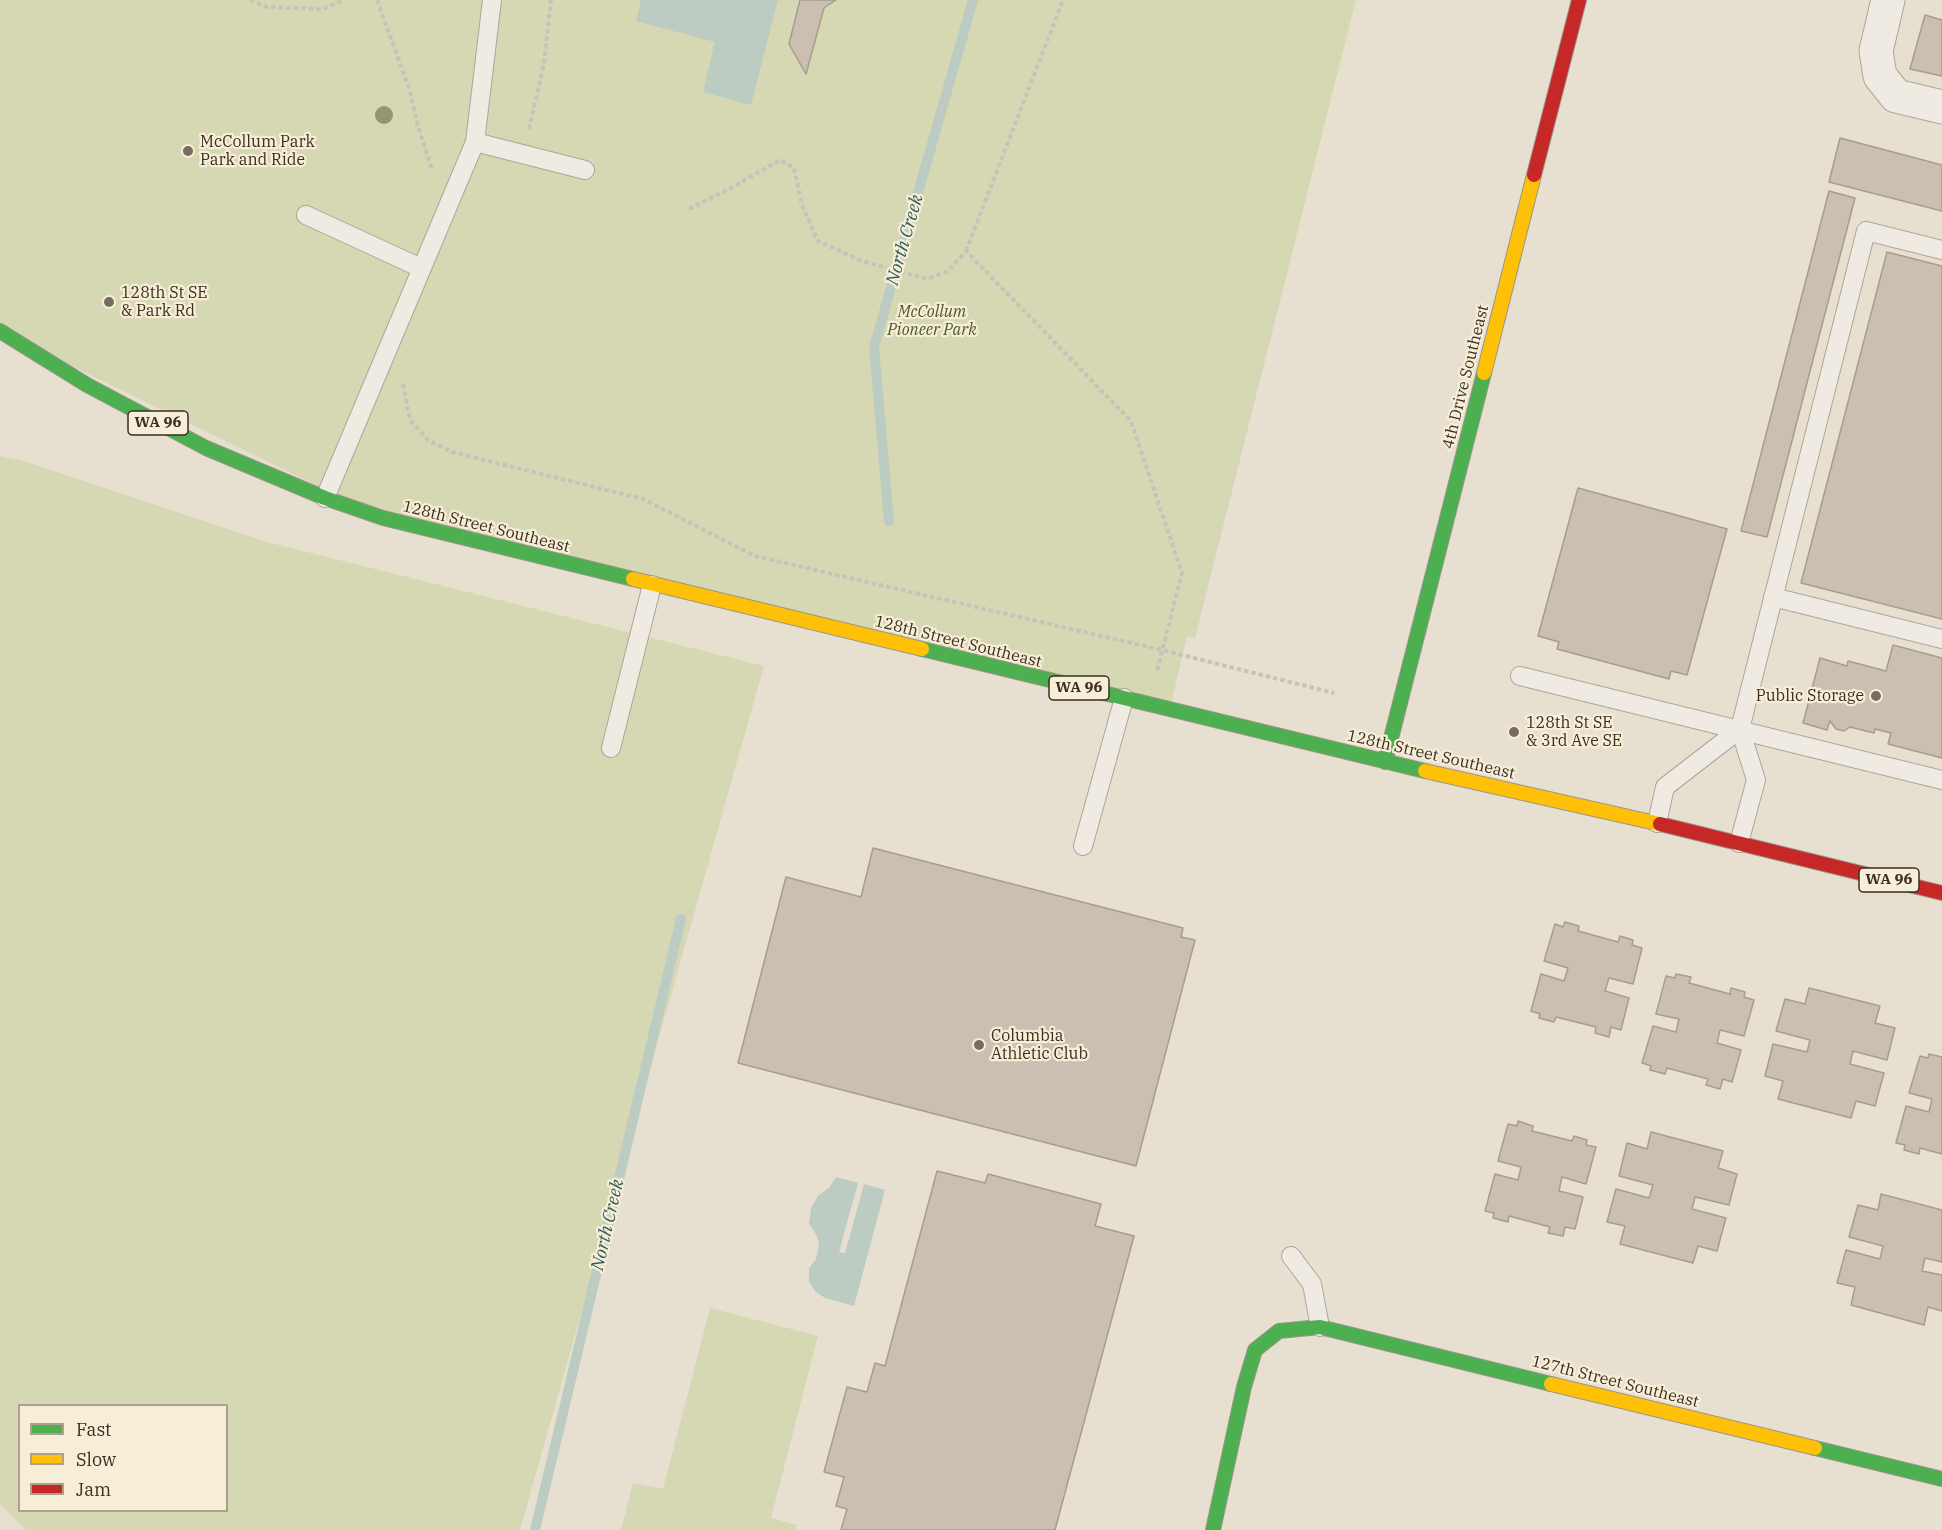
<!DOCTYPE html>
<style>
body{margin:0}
#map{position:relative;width:1942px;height:1530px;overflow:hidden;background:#e7e0d1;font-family:"IBM Plex Serif",serif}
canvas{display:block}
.legend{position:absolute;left:18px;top:1404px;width:210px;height:108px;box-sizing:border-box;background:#f7eed8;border:2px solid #ada18e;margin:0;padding:8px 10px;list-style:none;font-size:18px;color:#3d2e20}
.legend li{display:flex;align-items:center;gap:12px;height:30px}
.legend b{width:30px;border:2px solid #ada18e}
</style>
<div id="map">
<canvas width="1942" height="1530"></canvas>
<ul class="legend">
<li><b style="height:8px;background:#4caf50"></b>Fast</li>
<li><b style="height:8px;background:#ffc107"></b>Slow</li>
<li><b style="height:8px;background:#c62828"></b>Jam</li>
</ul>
</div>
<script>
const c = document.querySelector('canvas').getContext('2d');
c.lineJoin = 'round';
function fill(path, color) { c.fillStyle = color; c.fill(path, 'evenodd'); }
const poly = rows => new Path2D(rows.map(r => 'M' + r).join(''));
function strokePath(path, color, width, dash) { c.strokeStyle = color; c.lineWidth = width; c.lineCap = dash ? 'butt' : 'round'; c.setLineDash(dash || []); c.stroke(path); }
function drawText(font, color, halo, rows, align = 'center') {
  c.font = font + ' "IBM Plex Serif",serif'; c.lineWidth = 4.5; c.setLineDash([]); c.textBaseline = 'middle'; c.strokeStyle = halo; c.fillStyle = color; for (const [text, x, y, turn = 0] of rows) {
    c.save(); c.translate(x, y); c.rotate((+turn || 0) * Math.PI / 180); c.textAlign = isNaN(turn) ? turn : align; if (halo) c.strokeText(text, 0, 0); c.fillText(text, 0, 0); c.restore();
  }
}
fill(poly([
 [0,0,1356,0,1195,638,1187,636,1170,709,383,518,0,331],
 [0,456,27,462,267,542,764,666,520,1530,26,1530,0,1504],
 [20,1406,226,1406,226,1510,20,1510],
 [710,1308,818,1336,771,1518,797,1525,795,1530,621,1530,633,1483,663,1489]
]), '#d6d7b3');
fill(poly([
 [641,0,778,0,751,105,703,92,715,42,636,21],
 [836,1177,858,1183,839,1252,845,1253,864,1184,885,1190,854,1306,825,1298,816,1292,809,1282,809,1268,816,1259,819,1245,817,1236,809,1224,811,1208,818,1196,829,1188]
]), '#bcccc2');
strokePath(poly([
 [889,521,874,347,973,0],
 [535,1530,681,919]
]), '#bcccc2', 10);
const building = poly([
 [800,0,836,0,824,8,806,74,789,44,800,0],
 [1925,15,1942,20,1942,76,1910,69,1925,15],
 [1840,138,1942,165,1942,211,1829,182,1840,138],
 [1829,191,1855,198,1767,537,1741,531,1829,191],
 [1887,252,1942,266,1942,619,1801,583,1887,252],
 [1578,488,1727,529,1687,675,1671,671,1669,679,1557,649,1559,642,1538,636,1578,488],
 [1893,645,1942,658,1942,758,1888,744,1891,733,1875,729,1874,733,1850,727,1844,731,1836,729,1830,721,1827,730,1803,723,1820,658,1847,666,1848,661,1886,671,1893,645],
 [873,848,1183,928,1181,937,1195,940,1136,1166,738,1063,786,877,861,897,873,848],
 [1565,922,1579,926,1578,931,1618,942,1620,936,1633,940,1632,945,1642,948,1633,984,1609,978,1605,991,1629,998,1621,1030,1611,1027,1609,1037,1595,1033,1596,1027,1556,1017,1554,1022,1539,1018,1540,1014,1531,1011,1541,974,1564,981,1568,968,1544,961,1555,924,1563,927,1565,922],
 [1676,974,1691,977,1689,983,1730,994,1731,988,1745,992,1744,997,1754,1000,1744,1036,1720,1030,1717,1043,1741,1050,1732,1082,1723,1079,1720,1089,1706,1085,1708,1079,1667,1068,1665,1074,1650,1070,1651,1066,1642,1063,1653,1026,1676,1032,1679,1019,1656,1014,1666,976,1675,978,1676,974],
 [1809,988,1880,1006,1875,1023,1895,1028,1887,1060,1853,1051,1850,1064,1884,1073,1875,1106,1856,1101,1851,1118,1778,1099,1783,1081,1765,1076,1773,1044,1807,1052,1810,1040,1776,1031,1785,999,1805,1004,1809,988],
 [1929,1054,1942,1057,1942,1154,1920,1148,1919,1154,1904,1150,1905,1145,1896,1143,1906,1106,1929,1112,1932,1099,1909,1093,1920,1056,1928,1058,1929,1054],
 [1518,1121,1533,1126,1532,1131,1572,1141,1574,1136,1587,1140,1586,1145,1596,1147,1586,1184,1562,1177,1559,1191,1583,1197,1575,1229,1565,1227,1563,1236,1548,1233,1550,1227,1509,1216,1508,1222,1493,1218,1494,1213,1485,1211,1495,1174,1518,1180,1521,1167,1498,1161,1508,1124,1517,1126,1518,1121],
 [1651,1132,1723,1151,1718,1168,1737,1174,1729,1205,1695,1197,1692,1209,1726,1218,1717,1251,1698,1246,1693,1263,1620,1244,1625,1226,1607,1222,1616,1189,1649,1198,1653,1185,1619,1176,1627,1143,1647,1149,1651,1132],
 [937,1171,985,1183,988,1174,1101,1204,1095,1226,1134,1236,1055,1530,841,1530,847,1509,836,1506,844,1477,824,1472,847,1387,867,1392,875,1363,885,1366,937,1171],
 [1881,1194,1942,1210,1942,1262,1925,1258,1922,1271,1942,1275,1942,1311,1928,1307,1924,1325,1851,1305,1855,1287,1837,1283,1846,1250,1880,1259,1883,1246,1849,1237,1858,1205,1878,1210,1881,1194]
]);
fill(building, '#cbbfb2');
strokePath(building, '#a89c90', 1.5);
const lane = poly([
 [475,142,585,170],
 [306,215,421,268],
 [325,498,475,142,492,0],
 [1773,597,1942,639],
 [1520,676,1942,780],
 [1740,729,1866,231,1942,250],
 [611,748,652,585],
 [1657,823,1665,787,1740,729,1756,780,1739,843],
 [1083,846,1124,698],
 [1291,1256,1312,1284,1320,1327]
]);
const street = poly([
 [1888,0,1876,51,1880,76,1896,96,1942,107]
]);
const fast = poly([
 [0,331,87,385,206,448,325,498,383,518,633,579],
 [922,649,1425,771],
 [1385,762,1484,373],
 [1815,1448,1942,1479],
 [1213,1530,1244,1387,1255,1350,1279,1331,1320,1327,1551,1384]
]);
const slow = poly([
 [1484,373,1534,175],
 [633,579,922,649],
 [1425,771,1660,824],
 [1551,1384,1815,1448]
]);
const jam = poly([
 [1534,175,1579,0],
 [1660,824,1942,893]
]);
strokePath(lane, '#ada599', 20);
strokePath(street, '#ada599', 35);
strokePath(fast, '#9c958a', 16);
strokePath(slow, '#9c958a', 16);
strokePath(jam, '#9c958a', 16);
strokePath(poly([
 [250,0,267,7,322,9,344,0],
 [377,0,410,91,417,123,432,170],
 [529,129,544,64,551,0],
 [689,209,731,188,780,160,794,168,802,205,818,241,862,261,927,279,948,271,966,251,1131,421,1182,573,1157,671],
 [966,251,1063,0],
 [403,384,410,420,428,440,452,452,643,499,755,556,1162,650,1334,693]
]), '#c8c2b9', 4, [4.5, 3]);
strokePath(lane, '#efebe3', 18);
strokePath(street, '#efebe3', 33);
strokePath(fast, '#4caf50', 14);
strokePath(slow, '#ffc107', 14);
strokePath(jam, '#c62828', 14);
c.fillStyle = '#929673';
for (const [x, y] of [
 [384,115]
]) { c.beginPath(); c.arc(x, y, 9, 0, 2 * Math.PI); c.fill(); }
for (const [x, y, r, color] of [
 [188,151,6,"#786c5e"],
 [109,302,6,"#786c5e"],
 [1876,696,6,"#786c5e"],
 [1514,732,6,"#786c5e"],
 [979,1045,6,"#786c5e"]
]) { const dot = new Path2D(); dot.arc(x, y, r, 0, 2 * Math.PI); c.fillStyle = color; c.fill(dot); strokePath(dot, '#f7eed8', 2); }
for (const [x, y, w] of [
 [158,423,60],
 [1079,688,60],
 [1889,880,60]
]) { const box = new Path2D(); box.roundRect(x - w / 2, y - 12, w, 24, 4.5); c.fillStyle = '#f7eed8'; c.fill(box); strokePath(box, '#3d2e20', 1.5); }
drawText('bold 15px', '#3d2e20', null, [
 ["WA 96",158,423],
 ["WA 96",1079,688],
 ["WA 96",1889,880]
]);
drawText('16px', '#3d2e20', '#f7eed8', [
 ["McCollum Park",200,142],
 ["Park and Ride",200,160],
 ["128th St SE",121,293],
 ["& Park Rd",121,311],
 ["Public Storage",1864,696,"right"],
 ["128th St SE",1526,723],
 ["& 3rd Ave SE",1526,741],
 ["Columbia",991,1036],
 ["Athletic Club",991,1054]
], 'left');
drawText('italic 16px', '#4d5a26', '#f7eed8', [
 ["McCollum",932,312],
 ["Pioneer Park",932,330]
]);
drawText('16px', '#3d2e20', '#f7eed8', [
 ["4th Drive Southeast",1466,377,-76],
 ["128th Street Southeast",486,527,14],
 ["128th Street Southeast",958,642,14],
 ["128th Street Southeast",1431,755,13],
 ["127th Street Southeast",1615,1382,14]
]);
drawText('italic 18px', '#2f5d5a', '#f7eed8', [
 ["North Creek",905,240,-74],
 ["North Creek",608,1225,-77]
]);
</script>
